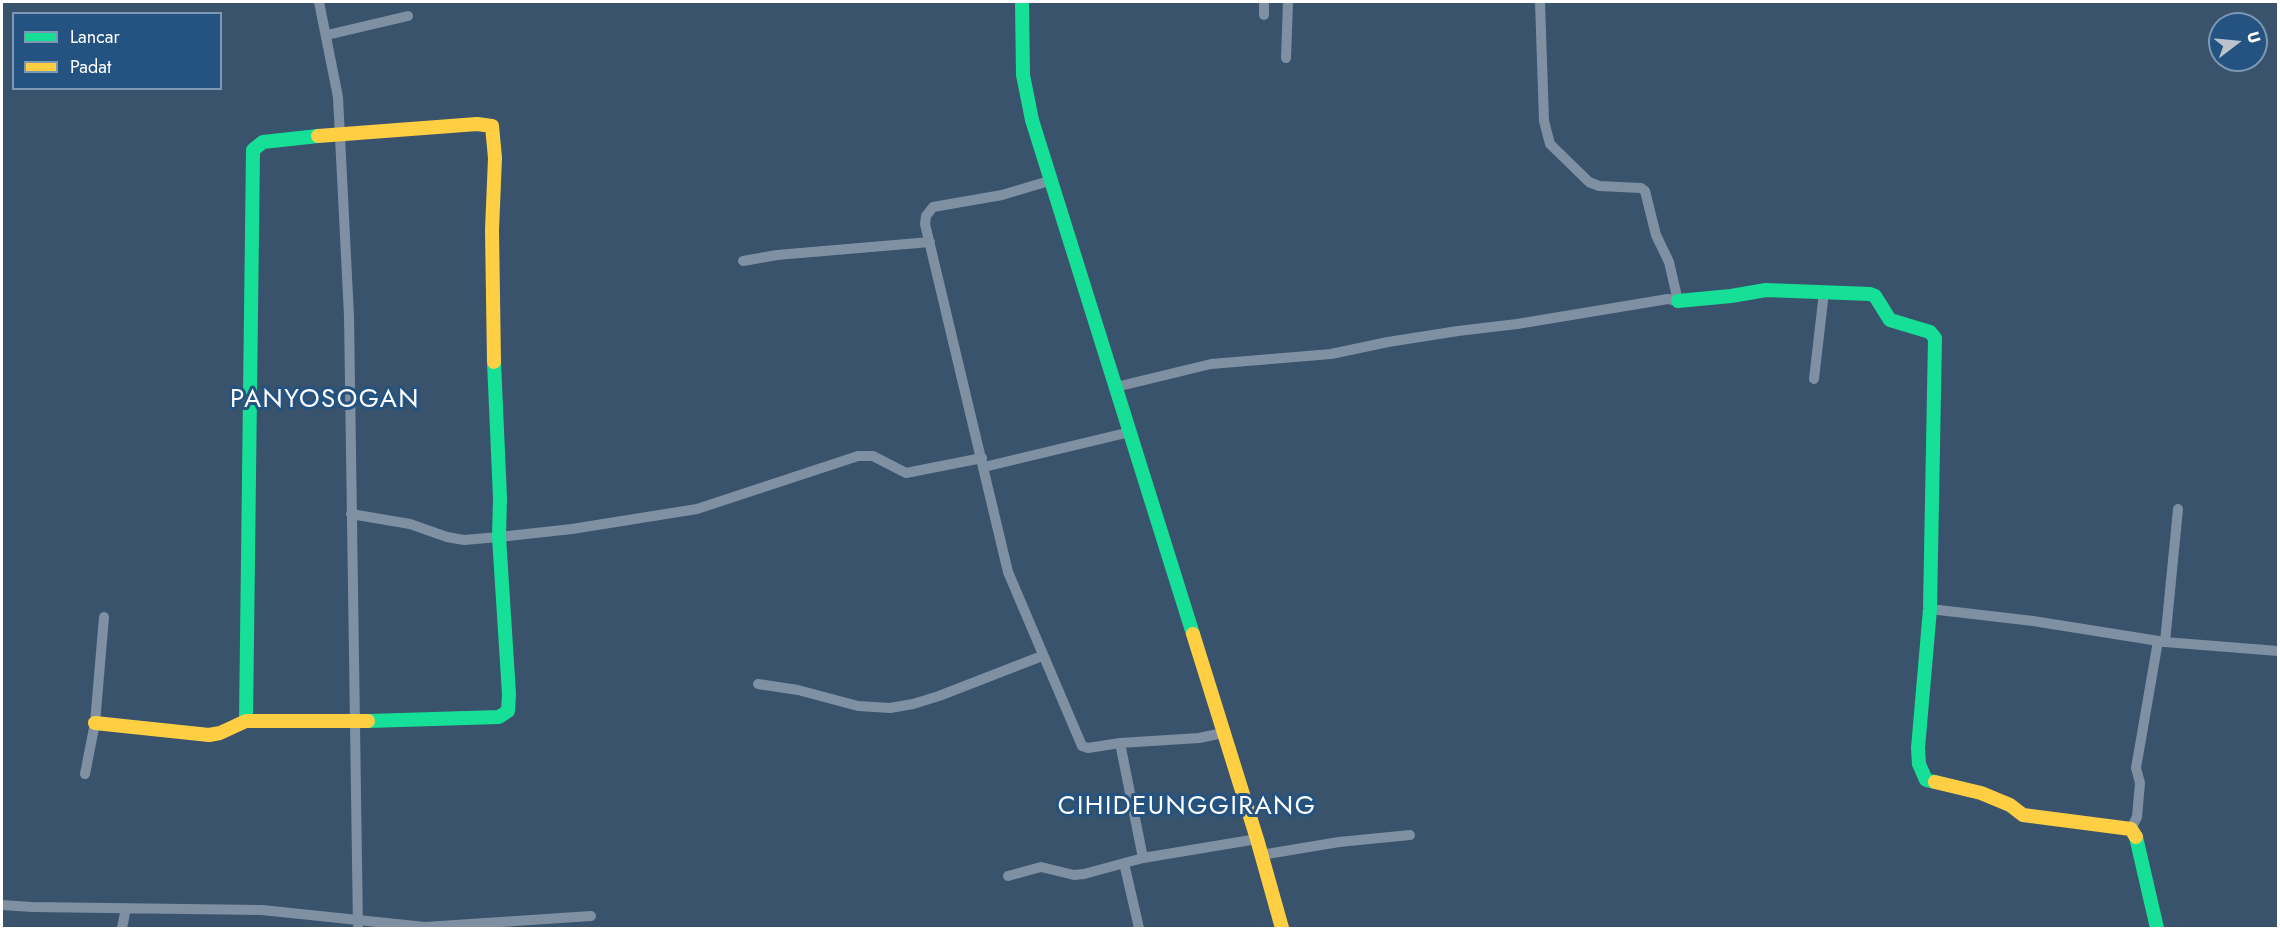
<!DOCTYPE html>
<style>
body{margin:0}
#map{position:relative;width:2280px;height:930px;overflow:hidden;background:#39536c;font-family:Jost,sans-serif}
canvas{display:block}
.frame{position:absolute;inset:0;border:3px solid #fff;pointer-events:none}
.legend{position:absolute;left:12px;top:12px;width:210px;height:78px;box-sizing:border-box;background:#245381;border:2px solid #7c98b3;margin:0;padding:8px 10px;list-style:none;font-size:18px;color:#fff}
.legend li{display:flex;align-items:center;gap:12px;height:30px}
.legend b{width:30px;border:2px solid #7c98b3}
.north{position:absolute;left:2208px;top:12px;width:60px;height:60px;box-sizing:border-box;background:#245381;border:2px solid #7c98b3;border-radius:50%;rotate:74deg;font-size:16px;font-weight:700;line-height:24px;text-align:center;color:#fff}
.north::after{content:'';display:block;margin:auto;width:21px;height:27px;background:#bac3cc;clip-path:polygon(50% 0,100% 100%,50% 72%,0 100%)}
</style>
<div id="map">
<canvas width="2280" height="930"></canvas>
<div class="frame"></div>
<ul class="legend">
<li><b style="height:8px;background:#16e098"></b>Lancar</li>
<li><b style="height:8px;background:#ffcf43"></b>Padat</li>
</ul>
<div class="north">U</div>
</div>
<script>
const c = document.querySelector('canvas').getContext('2d');
c.lineJoin = 'round';
const poly = rows => new Path2D(rows.map(r => 'M' + r).join(''));
function strokePath(path, color, width, dash) { c.strokeStyle = color; c.lineWidth = width; c.lineCap = dash ? 'butt' : 'round'; c.setLineDash(dash || []); c.stroke(path); }
function drawText(font, color, halo, rows, align = 'center') {
  c.font = font + ' Jost,sans-serif'; c.lineWidth = 6; c.setLineDash([]); c.textBaseline = 'middle'; c.strokeStyle = halo; c.fillStyle = color; for (const [text, x, y, turn = 0] of rows) {
    c.save(); c.translate(x, y); c.rotate((+turn || 0) * Math.PI / 180); c.textAlign = isNaN(turn) ? turn : align; if (halo) c.strokeText(text, 0, 0); c.fillText(text, 0, 0); c.restore();
  }
}
strokePath(poly([
 [319,2,338,97,349,316,358,928],
 [1264,2,1264,15],
 [327,35,408,16],
 [1286,58,1288,2],
 [1049,181,1002,195,933,207,926,216,925,224,1008,572,1082,746,1088,748,1120,743,1199,738,1223,733],
 [743,261,777,255,930,242],
 [1814,379,1824,292],
 [1116,387,1211,364,1331,354,1388,342,1458,331,1517,324,1668,299,1678,301,1669,262,1656,235,1645,191,1641,188,1599,186,1589,182,1550,144,1544,121,1540,2],
 [984,467,1130,432],
 [351,514,410,524,447,537,464,540,499,537,572,529,697,509,858,456,873,456,906,473,982,458],
 [1930,609,2033,621,2165,642,2278,651],
 [2165,642,2178,509],
 [758,684,798,690,858,706,890,708,913,704,939,696,1042,656],
 [1120,743,1143,858],
 [85,774,95,723,104,617],
 [2131,829,2137,817,2140,783,2136,768,2158,641],
 [1261,855,1339,842,1410,835],
 [1124,863,1139,928],
 [1008,876,1041,867,1074,875,1084,874,1143,858,1257,839],
 [2,905,32,907,262,910,425,927,591,916],
 [122,928,126,908]
]), '#7f90a2', 10);
strokePath(poly([
 [1022,2,1023,75,1032,120,1193,634],
 [1678,301,1731,296,1766,290,1870,294,1875,296,1890,320,1930,332,1935,338,1930,609,1918,748,1919,764,1926,780,1935,782],
 [246,721,253,150,263,142,318,136],
 [368,721,499,717,508,711,509,694,499,537,500,498,494,362],
 [2136,837,2157,928]
]), '#16e098', 14);
strokePath(poly([
 [318,136,477,124,492,126,495,158,492,230,494,362],
 [1193,634,1257,839,1282,928],
 [95,723,209,735,220,733,246,721,368,721],
 [1935,782,1981,793,2010,805,2023,815,2131,829,2136,837]
]), '#ffcf43', 14);
c.letterSpacing = '1.5px';
drawText('26px', '#fff', '#245381', [
 ["PANYOSOGAN",325,401],
 ["CIHIDEUNGGIRANG",1187,808]
]);
c.letterSpacing = '0px';
</script>
